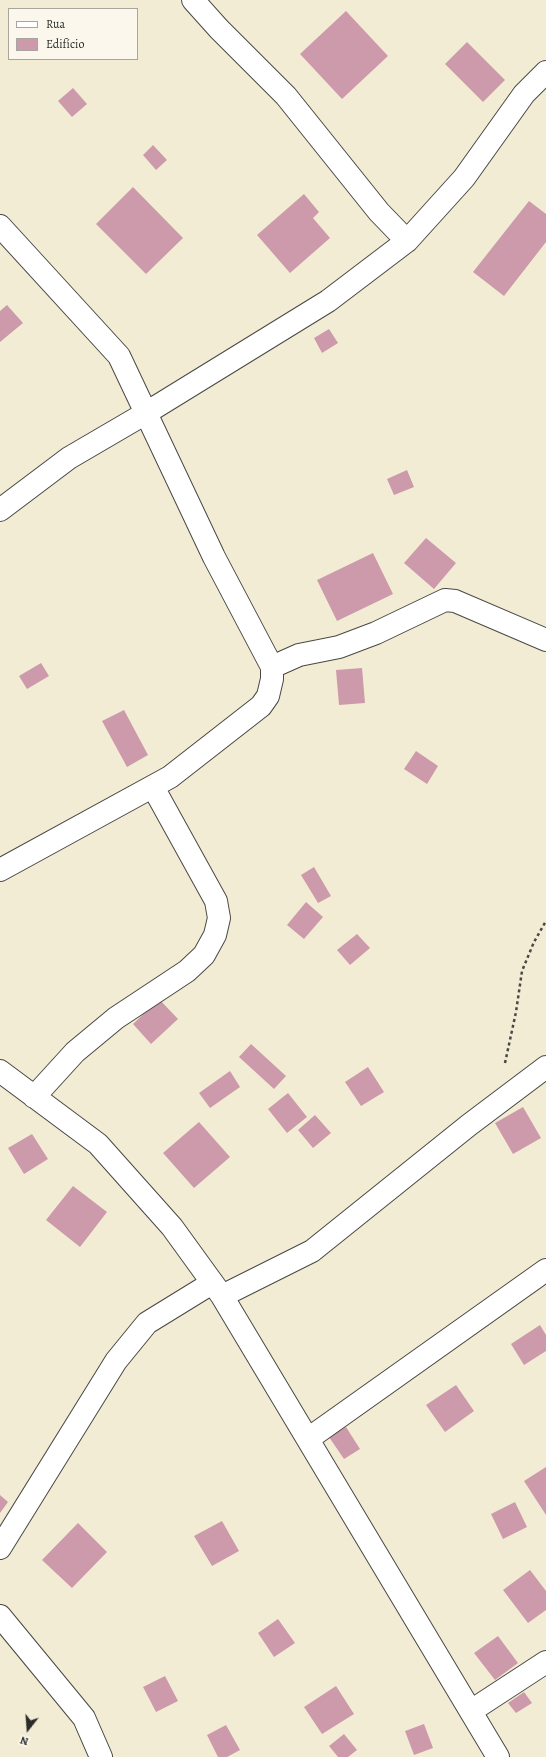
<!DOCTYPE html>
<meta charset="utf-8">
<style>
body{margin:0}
#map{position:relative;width:546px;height:1757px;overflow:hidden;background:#f3ecd5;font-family:Alegreya,serif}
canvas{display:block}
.legend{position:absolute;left:8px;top:8px;width:130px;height:52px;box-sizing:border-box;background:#fbf7ec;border:1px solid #a8a59f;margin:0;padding:5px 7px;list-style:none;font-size:12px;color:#2b2b2b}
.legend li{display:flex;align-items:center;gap:8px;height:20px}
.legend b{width:20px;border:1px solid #a8a59f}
.north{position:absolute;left:8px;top:1709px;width:40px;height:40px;-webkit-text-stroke:3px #fbf7ec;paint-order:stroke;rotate:197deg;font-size:11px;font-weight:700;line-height:16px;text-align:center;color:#2b2b2b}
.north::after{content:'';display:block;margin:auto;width:14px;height:18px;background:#2b2b2b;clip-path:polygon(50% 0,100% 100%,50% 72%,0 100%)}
</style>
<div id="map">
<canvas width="546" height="1757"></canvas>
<ul class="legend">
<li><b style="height:5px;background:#fff"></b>Rua</li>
<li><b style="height:11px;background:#cc9aaa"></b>Edifício</li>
</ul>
<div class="north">N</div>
</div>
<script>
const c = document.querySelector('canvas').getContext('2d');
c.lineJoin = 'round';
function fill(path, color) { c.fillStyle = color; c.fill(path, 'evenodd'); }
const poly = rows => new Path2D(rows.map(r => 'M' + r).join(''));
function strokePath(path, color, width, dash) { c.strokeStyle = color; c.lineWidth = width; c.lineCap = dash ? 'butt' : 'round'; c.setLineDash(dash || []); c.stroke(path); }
fill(poly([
 [346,11,388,56,342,99,300,54],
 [467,42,505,80,483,102,445,64],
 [73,88,87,104,72,117,58,101],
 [153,145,167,160,156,170,143,155],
 [133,187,183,238,146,274,96,224],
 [304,194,319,212,313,218,330,238,290,273,257,235],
 [529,201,546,214,546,242,504,296,473,272],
 [7,305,23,323,0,342,0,311],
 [329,329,338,343,322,353,314,338],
 [407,470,414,487,394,495,387,479],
 [426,538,456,563,434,589,404,563],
 [373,553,393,594,337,621,317,580],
 [41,663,49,676,27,689,19,676],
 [362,668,365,703,339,705,336,670],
 [124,710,148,755,127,767,102,721],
 [416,751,438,766,427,784,404,769],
 [314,867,331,896,318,903,301,875],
 [306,902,323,917,304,939,287,925],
 [357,934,370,948,350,965,337,950],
 [159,999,178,1019,151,1044,133,1024],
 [251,1044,286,1076,274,1089,239,1057],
 [368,1067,384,1092,361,1106,345,1082],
 [230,1071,240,1087,210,1108,199,1093],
 [288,1093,307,1117,287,1133,268,1109],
 [523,1107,541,1138,513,1154,495,1123],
 [315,1115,331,1133,313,1148,298,1130],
 [199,1122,230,1157,194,1188,163,1153],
 [32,1134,48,1159,24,1174,8,1148],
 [73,1186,107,1212,80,1247,46,1220],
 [540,1325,546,1335,546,1351,524,1365,511,1344],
 [456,1385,474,1411,445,1432,426,1405],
 [346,1427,360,1449,344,1459,329,1437],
 [546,1467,546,1515,524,1481],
 [0,1495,8,1502,0,1513],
 [515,1502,527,1527,503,1539,491,1514],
 [222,1521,239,1551,212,1566,194,1536],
 [78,1523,107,1552,72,1588,42,1560],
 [530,1570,546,1591,546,1610,528,1623,503,1590],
 [278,1619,295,1643,274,1657,258,1633],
 [498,1636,518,1663,495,1680,474,1653],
 [165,1676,178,1701,156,1712,143,1687],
 [336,1686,354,1714,322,1734,304,1707],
 [524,1692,532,1703,516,1713,508,1703],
 [424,1724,433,1748,414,1755,405,1731],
 [226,1725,240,1750,227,1757,218,1757,207,1735],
 [344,1734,357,1750,348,1757,338,1757,329,1746]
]), '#cc9aaa');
const minor = poly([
 [193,0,219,29,286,96,379,212,407,241],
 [0,226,119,356,214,557,272,667,272,679,268,696,261,706,170,777,0,870],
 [0,510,69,458,146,413,328,301,407,241,464,178,524,94,546,72],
 [272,667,299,655,339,647,376,633,445,600,455,601,546,640],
 [0,1071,98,1144,172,1227,222,1296,498,1757],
 [34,1097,75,1052,116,1018,187,971,204,955,215,935,219,918,216,901,153,787],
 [222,1296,312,1251,469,1125,546,1067],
 [308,1439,546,1270],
 [0,1548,116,1361,147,1323,212,1283],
 [0,1616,84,1718,101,1757],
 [471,1711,546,1662]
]);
strokePath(minor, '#494844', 24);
strokePath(poly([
 [505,1063,516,1012,522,971,534,942,546,921]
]), '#494844', 2.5, [3, 3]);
strokePath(minor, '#fff', 22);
</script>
